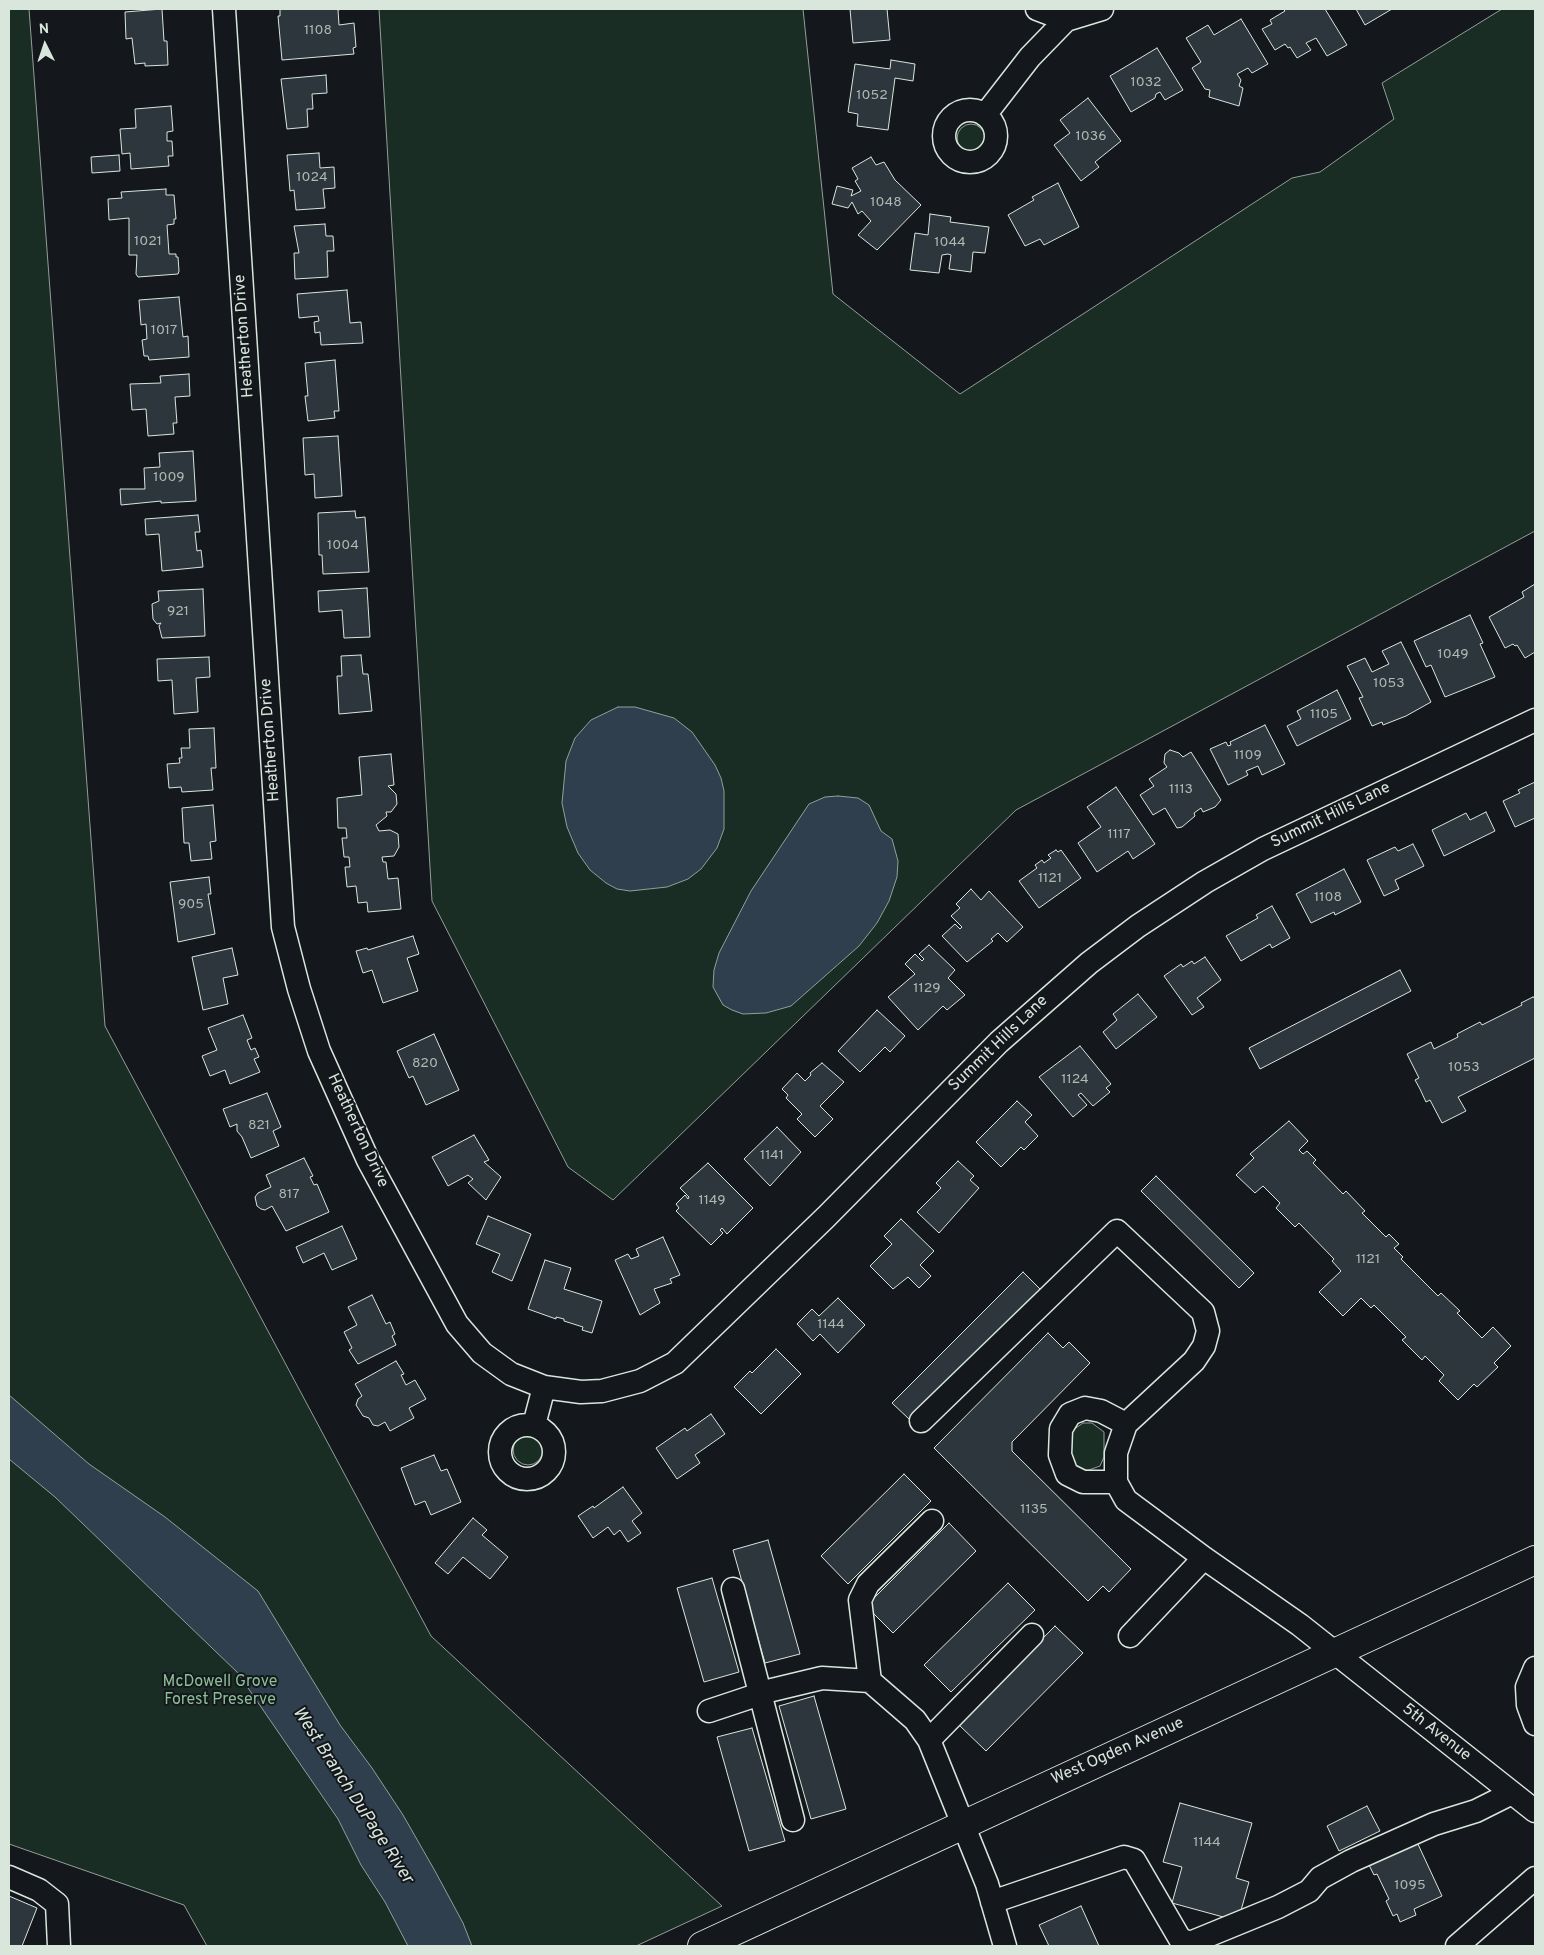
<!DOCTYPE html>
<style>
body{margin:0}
#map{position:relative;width:1544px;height:1955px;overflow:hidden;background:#14181c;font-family:Overpass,sans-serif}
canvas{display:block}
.frame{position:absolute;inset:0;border:10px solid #d8e6dc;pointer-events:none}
.north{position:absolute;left:20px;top:20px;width:50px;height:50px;-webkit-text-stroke:4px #14181c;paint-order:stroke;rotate:356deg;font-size:14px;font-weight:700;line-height:20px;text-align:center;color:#d8e6dc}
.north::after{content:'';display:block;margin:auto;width:18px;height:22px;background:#d8e6dc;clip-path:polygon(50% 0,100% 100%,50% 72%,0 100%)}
</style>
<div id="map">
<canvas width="1544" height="1955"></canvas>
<div class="frame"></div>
<div class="north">N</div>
</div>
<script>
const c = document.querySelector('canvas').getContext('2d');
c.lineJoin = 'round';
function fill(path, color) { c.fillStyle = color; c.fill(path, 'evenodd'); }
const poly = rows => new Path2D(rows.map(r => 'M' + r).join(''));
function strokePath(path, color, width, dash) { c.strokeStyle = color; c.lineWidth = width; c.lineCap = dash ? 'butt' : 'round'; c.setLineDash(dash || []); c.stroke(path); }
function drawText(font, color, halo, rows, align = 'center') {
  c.font = font + ' Overpass,sans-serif'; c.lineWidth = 4; c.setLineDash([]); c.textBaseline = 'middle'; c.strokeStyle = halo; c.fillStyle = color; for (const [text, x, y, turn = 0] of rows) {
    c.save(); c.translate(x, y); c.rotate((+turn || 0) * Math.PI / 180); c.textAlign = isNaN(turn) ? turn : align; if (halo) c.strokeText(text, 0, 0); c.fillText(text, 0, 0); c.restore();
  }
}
const green = poly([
 [9,9,29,9,105,1026,431,1636,722,1906,636,1946,207,1946,184,1905,9,1844,9,9],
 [379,9,803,9,833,294,960,394,1292,178,1320,172,1394,119,1382,83,1502,9,1535,9,1535,531,1016,810,613,1200,568,1167,432,901,379,9],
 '957 138a14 14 0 1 1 28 0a14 14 0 1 1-28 0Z',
 [1083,1423,1092,1423,1104,1432,1104,1457,1100,1466,1089,1470,1080,1470,1073,1465,1070,1457,1070,1432,1083,1423],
 '513 1450a15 15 0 1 1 30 0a15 15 0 1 1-30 0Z'
]);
fill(green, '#1a2d24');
strokePath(green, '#939e99', 1);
const water = poly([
 [618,707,635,707,674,718,692,732,715,765,721,778,724,791,724,829,717,848,701,869,688,879,667,887,630,891,617,889,606,883,590,870,578,853,567,827,562,803,566,761,575,738,591,720,618,707],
 [838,796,858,798,869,805,881,831,892,839,898,861,897,877,889,901,877,923,859,946,791,1006,766,1013,743,1014,732,1010,723,1005,713,987,714,970,719,953,751,891,809,804,825,797,838,796],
 [9,1395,89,1464,165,1517,258,1591,340,1725,372,1768,403,1815,435,1871,463,1923,472,1946,408,1946,385,1902,361,1865,338,1819,237,1672,55,1497,9,1459,9,1395]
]);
fill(water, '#2f3f4d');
strokePath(water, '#939e99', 1);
const building = poly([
 [162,9,164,41,167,41,168,65,145,66,145,63,135,64,132,38,126,39,125,12,162,9],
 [280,9,343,9,338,10,339,25,354,23,356,47,353,48,354,54,282,60,278,16,280,16,280,9],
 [850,9,887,9,890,40,853,43,850,9],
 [1283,9,1325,9,1347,45,1327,56,1316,38,1306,43,1311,50,1297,58,1290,47,1288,48,1285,44,1275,50,1262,29,1272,24,1270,20,1285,11,1283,9],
 [1356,9,1392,9,1365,25,1356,9],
 [1241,19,1268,64,1252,73,1248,68,1237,74,1241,80,1239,86,1243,88,1239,106,1209,97,1210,90,1205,89,1192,68,1201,62,1186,38,1208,25,1214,35,1241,19],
 [1157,48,1183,90,1165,100,1160,92,1156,94,1155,98,1131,112,1110,76,1157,48],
 [891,60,915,64,913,81,895,78,888,130,857,126,858,114,848,112,855,64,890,69,891,60],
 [326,75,327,93,312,94,313,109,307,109,308,127,287,129,281,79,326,75],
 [1088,98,1121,141,1095,162,1099,167,1081,181,1054,145,1070,133,1060,120,1088,98],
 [171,106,173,131,167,132,167,141,172,141,173,156,168,156,169,166,131,169,130,153,122,154,120,129,136,128,135,109,171,106],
 [319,153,320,168,334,167,335,188,323,189,325,208,296,210,294,190,290,191,287,155,319,153],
 [119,155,120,171,92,173,91,157,119,155],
 [871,157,876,165,884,162,895,180,921,205,877,250,858,235,871,221,862,211,858,214,852,202,848,208,832,204,837,186,853,190,851,196,861,191,855,181,858,179,852,168,871,157],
 [1058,183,1079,227,1044,245,1040,239,1025,246,1008,215,1034,200,1032,197,1058,183],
 [166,189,166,195,174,195,176,219,174,219,174,224,167,225,169,254,176,254,176,257,178,257,179,271,178,274,138,277,136,274,137,255,129,255,129,218,109,220,108,199,122,198,121,192,166,189],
 [930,214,951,217,950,222,989,227,985,253,973,252,971,272,949,269,951,255,948,254,942,255,939,273,910,270,915,233,928,235,930,214],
 [325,224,326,236,333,236,334,251,327,251,328,277,295,279,294,253,299,253,294,226,325,224],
 [347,290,350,323,361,322,363,343,321,345,320,332,315,333,314,322,319,321,318,316,299,318,297,294,347,290],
 [179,297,183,337,188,336,189,357,149,360,148,356,144,356,142,340,147,339,146,324,141,325,139,300,179,297],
 [335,360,339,411,334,411,335,418,308,421,305,396,308,396,305,363,335,360],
 [189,374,190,396,175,397,177,423,173,423,174,434,148,436,146,409,132,410,130,384,161,383,160,376,189,374],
 [338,436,342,496,315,498,314,474,305,475,303,438,338,436],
 [193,451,196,501,161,503,161,501,121,505,120,489,145,489,144,468,160,467,159,453,193,451],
 [355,511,356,518,365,517,369,572,323,574,322,555,319,555,318,513,355,511],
 [198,515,200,532,195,532,197,551,201,550,203,567,162,571,159,534,146,535,145,519,198,515],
 [1535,584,1535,652,1525,658,1517,645,1515,646,1513,644,1505,648,1489,617,1524,597,1522,592,1535,584],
 [367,588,370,637,344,638,342,610,319,612,318,591,367,588],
 [203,589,205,636,162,638,159,626,161,623,157,624,153,619,152,604,159,601,158,591,203,589],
 [1470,615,1483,643,1480,644,1495,677,1445,697,1431,665,1426,667,1414,641,1470,615],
 [1401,642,1431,702,1406,716,1383,725,1382,722,1372,726,1359,698,1363,697,1347,666,1365,658,1372,672,1389,664,1382,651,1401,642],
 [361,655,363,674,368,674,372,711,339,714,337,676,342,676,341,656,361,655],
 [209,657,210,677,196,678,198,712,174,714,172,680,158,681,157,659,209,657],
 [1337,690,1351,719,1297,746,1287,726,1301,719,1297,711,1337,690],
 [1265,725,1285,764,1262,775,1258,766,1246,771,1248,775,1228,785,1210,749,1226,742,1228,746,1231,745,1230,742,1265,725],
 [214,728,216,768,211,768,213,790,182,792,181,787,169,788,167,764,180,763,179,758,182,758,181,748,190,748,189,729,214,728],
 [1170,750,1179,753,1183,757,1191,752,1221,800,1215,807,1203,812,1201,808,1194,813,1195,816,1182,827,1177,828,1165,808,1153,815,1140,795,1154,786,1149,779,1167,767,1164,763,1165,754,1170,750],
 [391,754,394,785,388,786,396,794,397,804,391,812,386,812,387,816,376,825,379,831,390,830,398,834,399,847,394,856,382,857,383,862,386,862,388,879,398,878,401,909,368,912,367,902,358,903,356,886,347,887,345,867,350,867,349,857,344,857,342,838,347,838,346,828,338,828,337,798,362,795,359,757,391,754],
 [1535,782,1535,818,1515,827,1503,801,1520,793,1518,790,1535,782],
 [1116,787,1155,844,1133,859,1128,851,1097,872,1078,843,1101,827,1087,807,1116,787],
 [213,805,216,841,210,842,212,859,191,861,189,843,184,843,182,808,213,805],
 [1486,812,1495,831,1444,856,1432,830,1466,813,1470,820,1486,812],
 [1413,844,1424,866,1395,880,1399,889,1384,896,1367,860,1395,847,1398,851,1413,844],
 [1056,850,1058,852,1061,850,1081,878,1039,908,1019,881,1037,868,1035,865,1042,860,1044,863,1051,858,1048,855,1056,850],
 [1344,869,1361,902,1335,915,1334,912,1311,923,1296,894,1344,869],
 [209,877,211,894,208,894,215,934,178,942,170,882,209,877],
 [971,889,981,900,989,891,1023,927,1007,942,998,933,991,939,993,941,967,962,942,936,955,924,960,929,962,927,951,916,960,908,956,904,971,889],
 [1272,906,1290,938,1272,948,1270,944,1241,961,1226,936,1258,918,1256,915,1272,906],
 [413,936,419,954,407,958,418,991,383,1003,372,970,363,973,356,951,367,948,368,950,413,936],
 [929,945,955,970,948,978,965,995,947,1010,943,1006,918,1030,888,997,915,974,905,964,915,954,922,961,924,959,919,954,929,945],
 [232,948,238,975,223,978,228,1004,203,1010,192,957,232,948],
 [1205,957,1221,980,1197,998,1204,1007,1192,1015,1164,976,1181,964,1183,967,1192,961,1194,964,1205,957],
 [1400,970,1411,991,1260,1069,1249,1048,1400,970],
 [1138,994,1157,1017,1116,1049,1103,1032,1117,1020,1113,1014,1138,994],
 [1533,997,1535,998,1535,1058,1458,1097,1466,1111,1442,1123,1430,1100,1426,1102,1420,1089,1415,1080,1419,1078,1407,1054,1431,1042,1434,1049,1458,1037,1457,1034,1480,1022,1482,1025,1522,1005,1521,1003,1533,997],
 [877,1010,905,1036,890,1052,885,1047,860,1072,838,1051,877,1010],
 [243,1015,252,1038,247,1040,251,1050,255,1048,259,1057,254,1059,260,1072,230,1084,225,1070,210,1076,202,1056,217,1050,208,1028,243,1015],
 [434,1034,459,1090,426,1105,413,1076,409,1078,397,1051,434,1034],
 [1080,1046,1111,1084,1106,1088,1110,1092,1093,1106,1081,1093,1078,1095,1087,1105,1073,1117,1039,1077,1080,1046],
 [822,1063,844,1082,820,1106,833,1119,815,1137,797,1119,802,1114,786,1098,788,1095,782,1089,797,1073,805,1081,811,1075,810,1073,822,1063],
 [267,1093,281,1127,273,1131,279,1146,251,1158,242,1137,237,1131,237,1124,230,1127,223,1109,267,1093],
 [1017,1101,1032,1115,1025,1122,1038,1136,1024,1150,1021,1147,1001,1167,976,1142,1017,1101],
 [1289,1121,1308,1141,1299,1150,1303,1154,1307,1151,1316,1160,1313,1163,1343,1194,1346,1191,1365,1211,1362,1213,1386,1237,1389,1234,1399,1244,1394,1248,1403,1257,1401,1259,1438,1296,1441,1293,1460,1311,1457,1313,1482,1338,1493,1327,1511,1346,1494,1363,1498,1367,1477,1387,1474,1384,1458,1400,1439,1381,1444,1375,1425,1356,1422,1360,1402,1340,1406,1337,1374,1305,1371,1308,1361,1298,1343,1316,1319,1292,1341,1271,1332,1261,1334,1259,1299,1223,1295,1227,1276,1208,1280,1203,1263,1186,1255,1193,1236,1175,1254,1158,1250,1154,1289,1121],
 [777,1127,801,1152,770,1186,744,1159,777,1127],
 [474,1135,489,1160,484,1162,501,1177,486,1200,468,1183,473,1179,468,1175,448,1186,432,1157,474,1135],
 [304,1158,313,1176,310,1177,314,1185,317,1184,329,1212,286,1231,272,1206,265,1210,261,1209,257,1206,255,1197,258,1193,271,1187,266,1175,304,1158],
 [958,1161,974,1176,970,1180,979,1188,939,1233,917,1212,941,1188,936,1183,958,1161],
 [708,1163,753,1208,727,1234,722,1228,720,1230,723,1233,711,1245,676,1211,679,1208,676,1204,685,1195,688,1199,689,1197,680,1188,708,1163],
 [1156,1176,1254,1273,1239,1288,1141,1191,1156,1176],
 [488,1216,531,1234,512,1281,492,1272,500,1254,476,1244,488,1216],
 [901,1219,934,1251,920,1265,931,1276,919,1288,908,1277,893,1289,870,1266,892,1244,884,1236,901,1219],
 [342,1226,357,1259,332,1270,324,1253,303,1263,296,1247,342,1226],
 [663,1237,680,1275,670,1279,672,1283,654,1289,660,1303,640,1315,615,1260,628,1254,631,1259,639,1256,636,1249,663,1237],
 [545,1260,571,1268,564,1289,602,1301,592,1333,582,1330,583,1327,564,1321,564,1319,556,1317,556,1319,528,1309,545,1260],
 [1023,1272,1040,1289,909,1419,892,1403,1023,1272],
 [372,1295,386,1324,390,1322,395,1334,392,1336,396,1345,358,1364,349,1350,352,1348,344,1332,357,1325,348,1307,372,1295],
 [838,1298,865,1325,838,1353,820,1334,813,1341,797,1324,812,1309,819,1316,838,1298],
 [1048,1333,1063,1348,1069,1342,1090,1363,1012,1442,1012,1451,1131,1569,1109,1592,1103,1586,1088,1601,934,1448,1048,1333],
 [776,1349,801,1374,761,1414,734,1387,750,1371,752,1373,776,1349],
 [396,1361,404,1374,401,1375,406,1385,415,1380,426,1399,409,1408,414,1418,390,1431,385,1422,378,1426,373,1425,369,1418,363,1416,356,1405,358,1399,362,1396,355,1384,396,1361],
 [711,1414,725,1434,695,1455,700,1463,677,1479,656,1448,685,1428,687,1431,711,1414],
 [434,1455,441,1471,447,1469,461,1502,431,1515,425,1501,415,1505,401,1468,434,1455],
 [904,1474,931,1501,848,1584,821,1556,904,1474],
 [623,1487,642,1513,632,1521,641,1533,628,1542,620,1530,614,1535,608,1527,593,1538,578,1516,593,1506,594,1508,623,1487],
 [473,1518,487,1530,482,1535,508,1557,490,1579,463,1557,448,1574,435,1563,473,1518],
 [949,1523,976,1551,893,1633,866,1606,949,1523],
 [768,1540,800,1654,765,1663,733,1550,768,1540],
 [712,1578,739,1672,704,1682,677,1588,712,1578],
 [1008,1583,1035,1610,951,1692,924,1665,1008,1583],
 [1055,1626,1083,1653,986,1751,958,1724,1055,1626],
 [814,1696,846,1809,811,1819,779,1706,814,1696],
 [752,1728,785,1841,749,1851,717,1737,752,1728],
 [1180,1803,1252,1823,1236,1878,1249,1882,1238,1921,1172,1903,1182,1867,1163,1862,1180,1803],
 [1367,1806,1380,1831,1339,1851,1327,1826,1367,1806],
 [1417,1842,1442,1896,1414,1909,1416,1915,1400,1922,1397,1914,1393,1916,1386,1901,1389,1899,1377,1874,1374,1875,1369,1865,1417,1842],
 [9,1896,37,1908,22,1946,9,1946,9,1896],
 [1081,1906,1099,1946,1049,1946,1039,1925,1081,1906]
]);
fill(building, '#2c363c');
strokePath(building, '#d8e6dc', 1);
const minor = poly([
 [224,9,283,927,299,989,319,1051,368,1160,457,1324,482,1353,511,1374,544,1387,581,1392,602,1391,640,1381,675,1363,826,1217,999,1042,1089,963,1138,926,1205,882,1263,849,1535,720],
 [1037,9,1066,20,1102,9],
 '944 136a26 26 0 1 1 52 0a26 26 0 1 1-52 0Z',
 [985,115,1030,57,1066,20],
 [921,1421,1117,1231,1203,1312,1208,1331,1204,1346,1194,1361,1126,1424,1116,1453,1116,1482,1126,1500,1204,1558,1300,1625,1535,1811],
 [534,1425,544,1387],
 '500 1452a27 27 0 1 1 54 0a27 27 0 1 1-54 0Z',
 [1116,1482,1083,1482,1067,1474,1060,1455,1061,1429,1070,1414,1085,1408,1101,1411,1126,1424],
 [733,1589,793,1820],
 [1130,1636,1204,1558],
 [1535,1668,1527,1687,1528,1705,1535,1724],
 [870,1681,915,1720,929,1740,987,1884,1005,1946],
 [870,1681,860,1600,868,1584,932,1521],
 [709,1711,772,1690,822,1678,870,1681],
 [929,1740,1032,1635],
 [9,1877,39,1890,57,1904,59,1946],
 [992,1902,1124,1857,1134,1860,1180,1939,1190,1943,1278,1907,1309,1891,1320,1878,1351,1861,1434,1824,1476,1811,1512,1793],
 [1457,1946,1535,1878]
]);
const major = poly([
 [702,1946,1535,1560]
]);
strokePath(minor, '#d8e6dc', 25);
strokePath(major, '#d8e6dc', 30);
strokePath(minor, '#14181c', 22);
strokePath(major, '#14181c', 28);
drawText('14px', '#adbab4', null, [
 ["1108",318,31],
 ["1032",1146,83],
 ["1052",872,96],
 ["1036",1091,137],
 ["1024",312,178],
 ["1048",886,203],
 ["1021",148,242],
 ["1044",950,243],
 ["1017",164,331],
 ["1009",169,478],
 ["1004",343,546],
 ["921",178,612],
 ["1049",1453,655],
 ["1053",1389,684],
 ["1105",1324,715],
 ["1109",1248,756],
 ["1113",1181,790],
 ["1117",1119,835],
 ["1121",1050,879],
 ["1108",1328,898],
 ["905",191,905],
 ["1129",927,989],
 ["820",425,1064],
 ["1053",1464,1068],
 ["1124",1075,1080],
 ["821",259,1126],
 ["1141",772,1156],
 ["817",289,1195],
 ["1149",712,1201],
 ["1121",1368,1260],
 ["1144",831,1325],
 ["1135",1034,1510],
 ["1144",1207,1843],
 ["1095",1410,1886]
]);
drawText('16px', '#d8e6dc', '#14181c', [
 ["Heatherton Drive",245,336,-94],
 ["Heatherton Drive",271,740,-94],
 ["Summit Hills Lane",1331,816,-26],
 ["Summit Hills Lane",999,1044,-44],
 ["Heatherton Drive",357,1131,65],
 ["5th Avenue",1436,1733,38],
 ["West Ogden Avenue",1118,1752,-24]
]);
drawText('16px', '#8ac095', '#14181c', [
 ["McDowell Grove",220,1683],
 ["Forest Preserve",220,1701]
]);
drawText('italic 18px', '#d8e6dc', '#14181c', [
 ["West Branch DuPage River",352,1796,57]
]);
</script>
